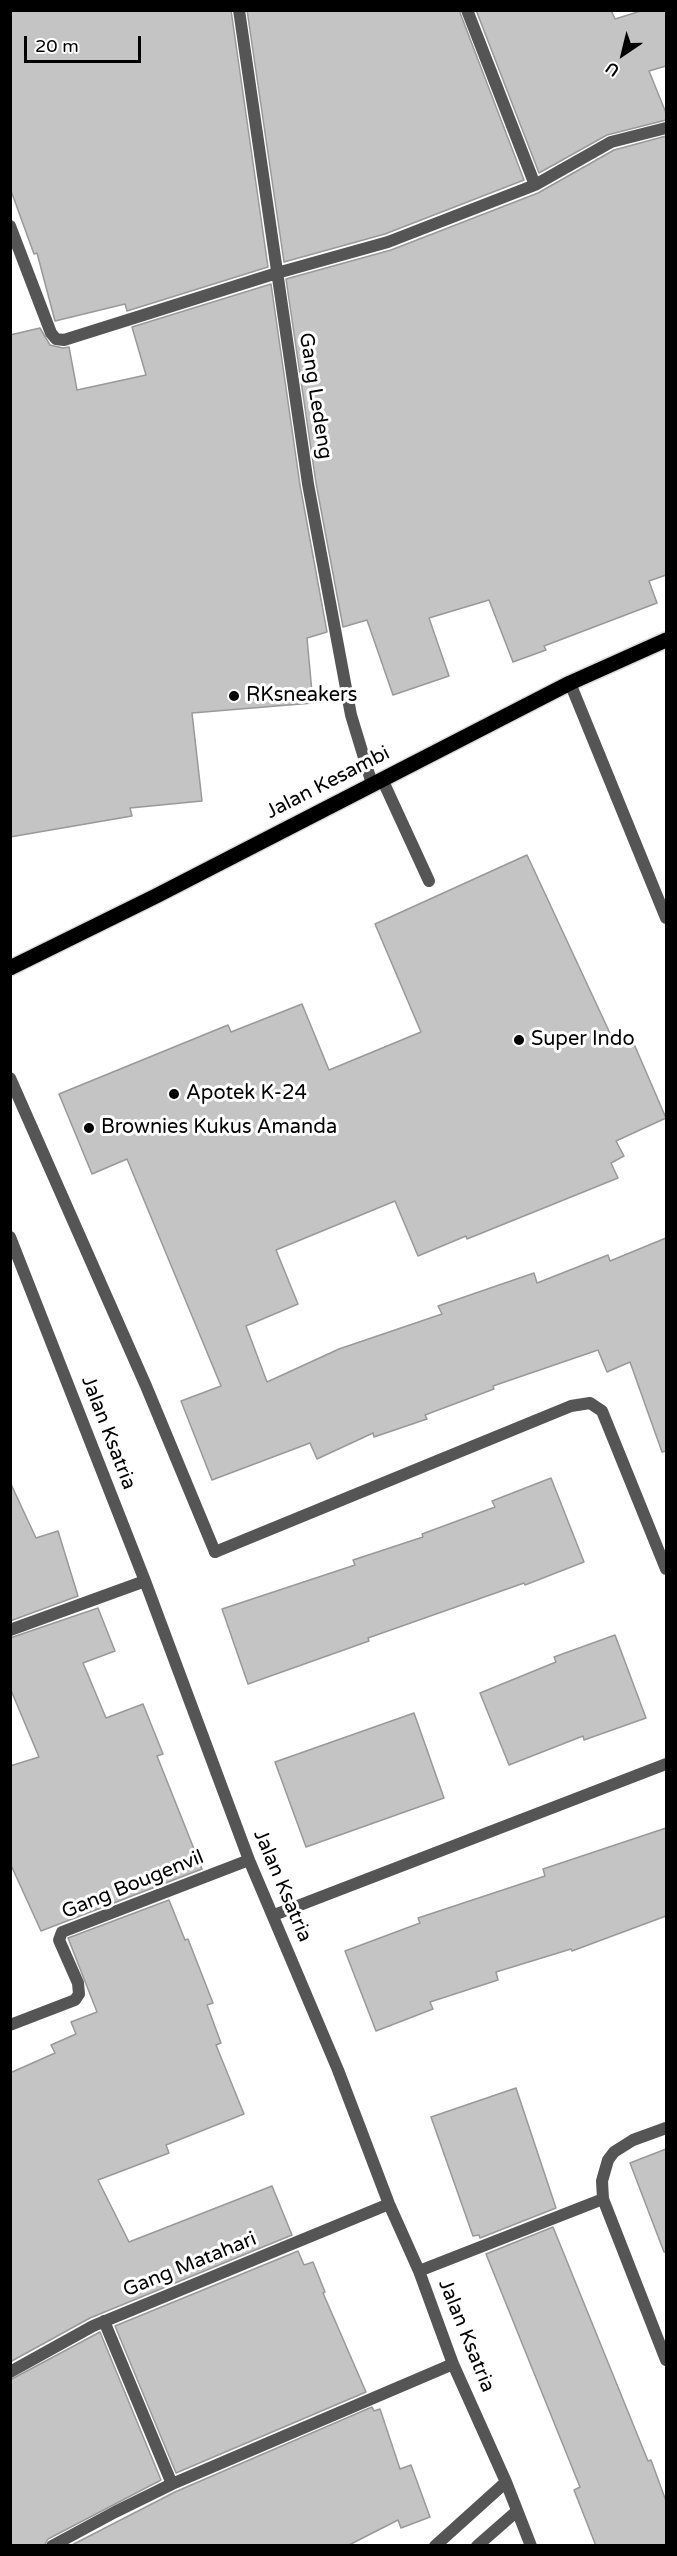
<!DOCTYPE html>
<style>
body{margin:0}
#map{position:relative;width:677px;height:2556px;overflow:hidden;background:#fff;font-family:"Varela Round",sans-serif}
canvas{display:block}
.frame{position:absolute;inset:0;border:12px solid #000;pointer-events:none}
.north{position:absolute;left:593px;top:24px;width:60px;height:60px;-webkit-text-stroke:4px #fff;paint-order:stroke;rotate:215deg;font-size:16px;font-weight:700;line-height:24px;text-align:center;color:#000}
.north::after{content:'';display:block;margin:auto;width:21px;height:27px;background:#000;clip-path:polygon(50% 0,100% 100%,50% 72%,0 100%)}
.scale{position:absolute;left:24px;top:36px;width:117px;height:27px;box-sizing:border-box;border:3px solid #000;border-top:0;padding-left:8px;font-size:18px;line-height:21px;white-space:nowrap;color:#000;-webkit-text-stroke:4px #fff;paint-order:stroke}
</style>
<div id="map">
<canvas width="677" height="2556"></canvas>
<div class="frame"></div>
<div class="north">U</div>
<div class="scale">20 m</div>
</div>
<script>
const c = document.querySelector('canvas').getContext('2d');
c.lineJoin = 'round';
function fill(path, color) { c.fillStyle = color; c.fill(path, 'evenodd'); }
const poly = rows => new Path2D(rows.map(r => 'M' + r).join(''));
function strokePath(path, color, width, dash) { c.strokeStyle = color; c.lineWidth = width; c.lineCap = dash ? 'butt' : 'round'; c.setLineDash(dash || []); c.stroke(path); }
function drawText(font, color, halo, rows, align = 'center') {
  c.font = font + ' "Varela Round",sans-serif'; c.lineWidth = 6; c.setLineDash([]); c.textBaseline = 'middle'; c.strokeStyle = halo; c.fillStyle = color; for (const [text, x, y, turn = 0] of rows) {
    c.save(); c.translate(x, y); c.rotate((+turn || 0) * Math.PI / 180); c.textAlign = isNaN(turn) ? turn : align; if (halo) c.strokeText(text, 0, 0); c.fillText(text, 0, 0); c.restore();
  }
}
const building = poly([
 [10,10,231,10,268,267,127,311,125,304,55,321,37,253,34,254,10,188,10,10],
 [247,10,459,10,524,180,385,234,284,262,247,10],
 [476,10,611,10,615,19,644,10,666,10,666,66,649,71,666,113,666,120,607,135,539,173,476,10],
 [666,136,666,575,649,581,657,603,544,646,546,650,513,662,489,600,429,618,449,676,393,695,367,620,343,627,316,483,286,279,391,250,538,193,614,150,666,136],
 [271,284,300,485,327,632,307,638,313,703,192,713,202,801,130,808,132,816,10,837,10,335,40,328,50,345,63,348,69,347,77,390,146,375,132,327,271,284],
 [527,855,615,1044,631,1037,666,1118,616,1141,624,1156,611,1163,618,1178,467,1239,466,1236,418,1256,395,1201,276,1250,298,1304,246,1326,267,1382,339,1349,442,1314,438,1306,534,1273,537,1283,608,1255,610,1261,666,1238,666,1451,662,1452,630,1362,607,1372,598,1350,493,1386,494,1389,425,1415,427,1419,374,1437,373,1433,317,1459,310,1443,212,1480,181,1401,221,1386,127,1159,92,1174,59,1094,228,1025,231,1032,302,1004,329,1070,421,1032,375,924,527,855],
 [551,1478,584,1562,525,1585,524,1583,368,1638,369,1641,248,1684,222,1609,355,1565,353,1560,423,1537,422,1534,495,1507,492,1501,551,1478],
 [10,1482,36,1538,58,1531,78,1596,10,1621,10,1482],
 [98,1608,115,1651,83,1663,106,1718,143,1704,163,1754,157,1756,202,1869,41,1931,10,1863,10,1766,39,1757,10,1688,10,1638,98,1608],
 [615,1635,646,1718,584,1740,583,1736,509,1765,480,1693,556,1662,554,1657,615,1635],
 [414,1713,444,1798,306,1847,275,1762,414,1713],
 [666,1828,666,1916,572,1951,571,1949,496,1972,498,1980,430,2002,433,2009,376,2031,345,1951,420,1923,418,1918,545,1876,543,1869,666,1828],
 [169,1900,185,1940,188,1939,213,2003,207,2005,221,2043,216,2045,244,2114,166,2145,169,2153,98,2180,129,2242,272,2186,292,2235,90,2318,10,2362,10,2073,55,2053,51,2045,76,2034,71,2022,97,2012,68,1938,169,1900],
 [516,2088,556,2208,480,2238,479,2235,473,2236,431,2117,516,2088],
 [666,2149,666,2252,664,2252,630,2163,666,2149],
 [553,2227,648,2461,651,2460,666,2501,666,2546,596,2546,574,2490,580,2487,486,2254,553,2227],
 [298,2251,304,2265,313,2262,325,2292,323,2293,366,2392,176,2473,115,2326,298,2251],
 [100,2332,161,2480,48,2539,44,2546,10,2546,10,2380,100,2332],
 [372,2407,374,2411,380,2409,400,2469,411,2465,430,2517,401,2528,398,2520,347,2546,70,2546,175,2492,372,2407]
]);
fill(building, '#c4c4c4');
strokePath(building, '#999', 1.5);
const primary = poly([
 [10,968,156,896,570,683,666,640]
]);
strokePath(primary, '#dbdbdb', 18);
strokePath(poly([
 [382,779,429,881],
 [10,1078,146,1386,215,1552]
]), '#555', 12);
strokePath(poly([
 [239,10,308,484,351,715,372,784],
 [467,10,535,185],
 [10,226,51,333,56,339,64,340,277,273,388,242,535,185,611,142,666,128],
 [570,683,666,918],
 [10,1237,145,1581,249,1860,338,2070,389,2204,419,2271,453,2364,506,2482,531,2546],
 [215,1552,571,1406,590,1403,602,1411,666,1569],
 [10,1630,145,1581],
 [274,1915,666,1764],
 [10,2025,75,2000,79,1994,78,1983,59,1940,62,1932,249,1860],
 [666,2128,633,2140,614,2152,608,2160,602,2181,603,2199,666,2360],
 [419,2271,603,2199],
 [104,2321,172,2484],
 [10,2372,93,2326,389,2204],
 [52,2546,115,2512,172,2484,453,2364],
 [435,2546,506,2482],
 [477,2546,517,2511]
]), '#555', 12);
strokePath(primary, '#000', 15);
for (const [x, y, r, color] of [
 [234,696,6,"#000"],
 [519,1040,6,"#000"],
 [174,1094,6,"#000"],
 [89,1128,6,"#000"]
]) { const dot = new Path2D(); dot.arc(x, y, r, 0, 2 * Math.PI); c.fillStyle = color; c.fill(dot); strokePath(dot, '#fff', 2); }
drawText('20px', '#000', '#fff', [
 ["Gang Ledeng",315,396,81],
 ["Jalan Kesambi",328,783,-27],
 ["Jalan Ksatria",108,1433,69],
 ["Gang Bougenvil",133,1885,-22],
 ["Jalan Ksatria",282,1886,67],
 ["Gang Matahari",190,2265,-22],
 ["Jalan Ksatria",466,2336,68]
]);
drawText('20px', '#000', '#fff', [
 ["RKsneakers",246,696],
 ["Super Indo",531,1040],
 ["Apotek K-24",186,1094],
 ["Brownies Kukus Amanda",101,1128]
], 'left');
</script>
